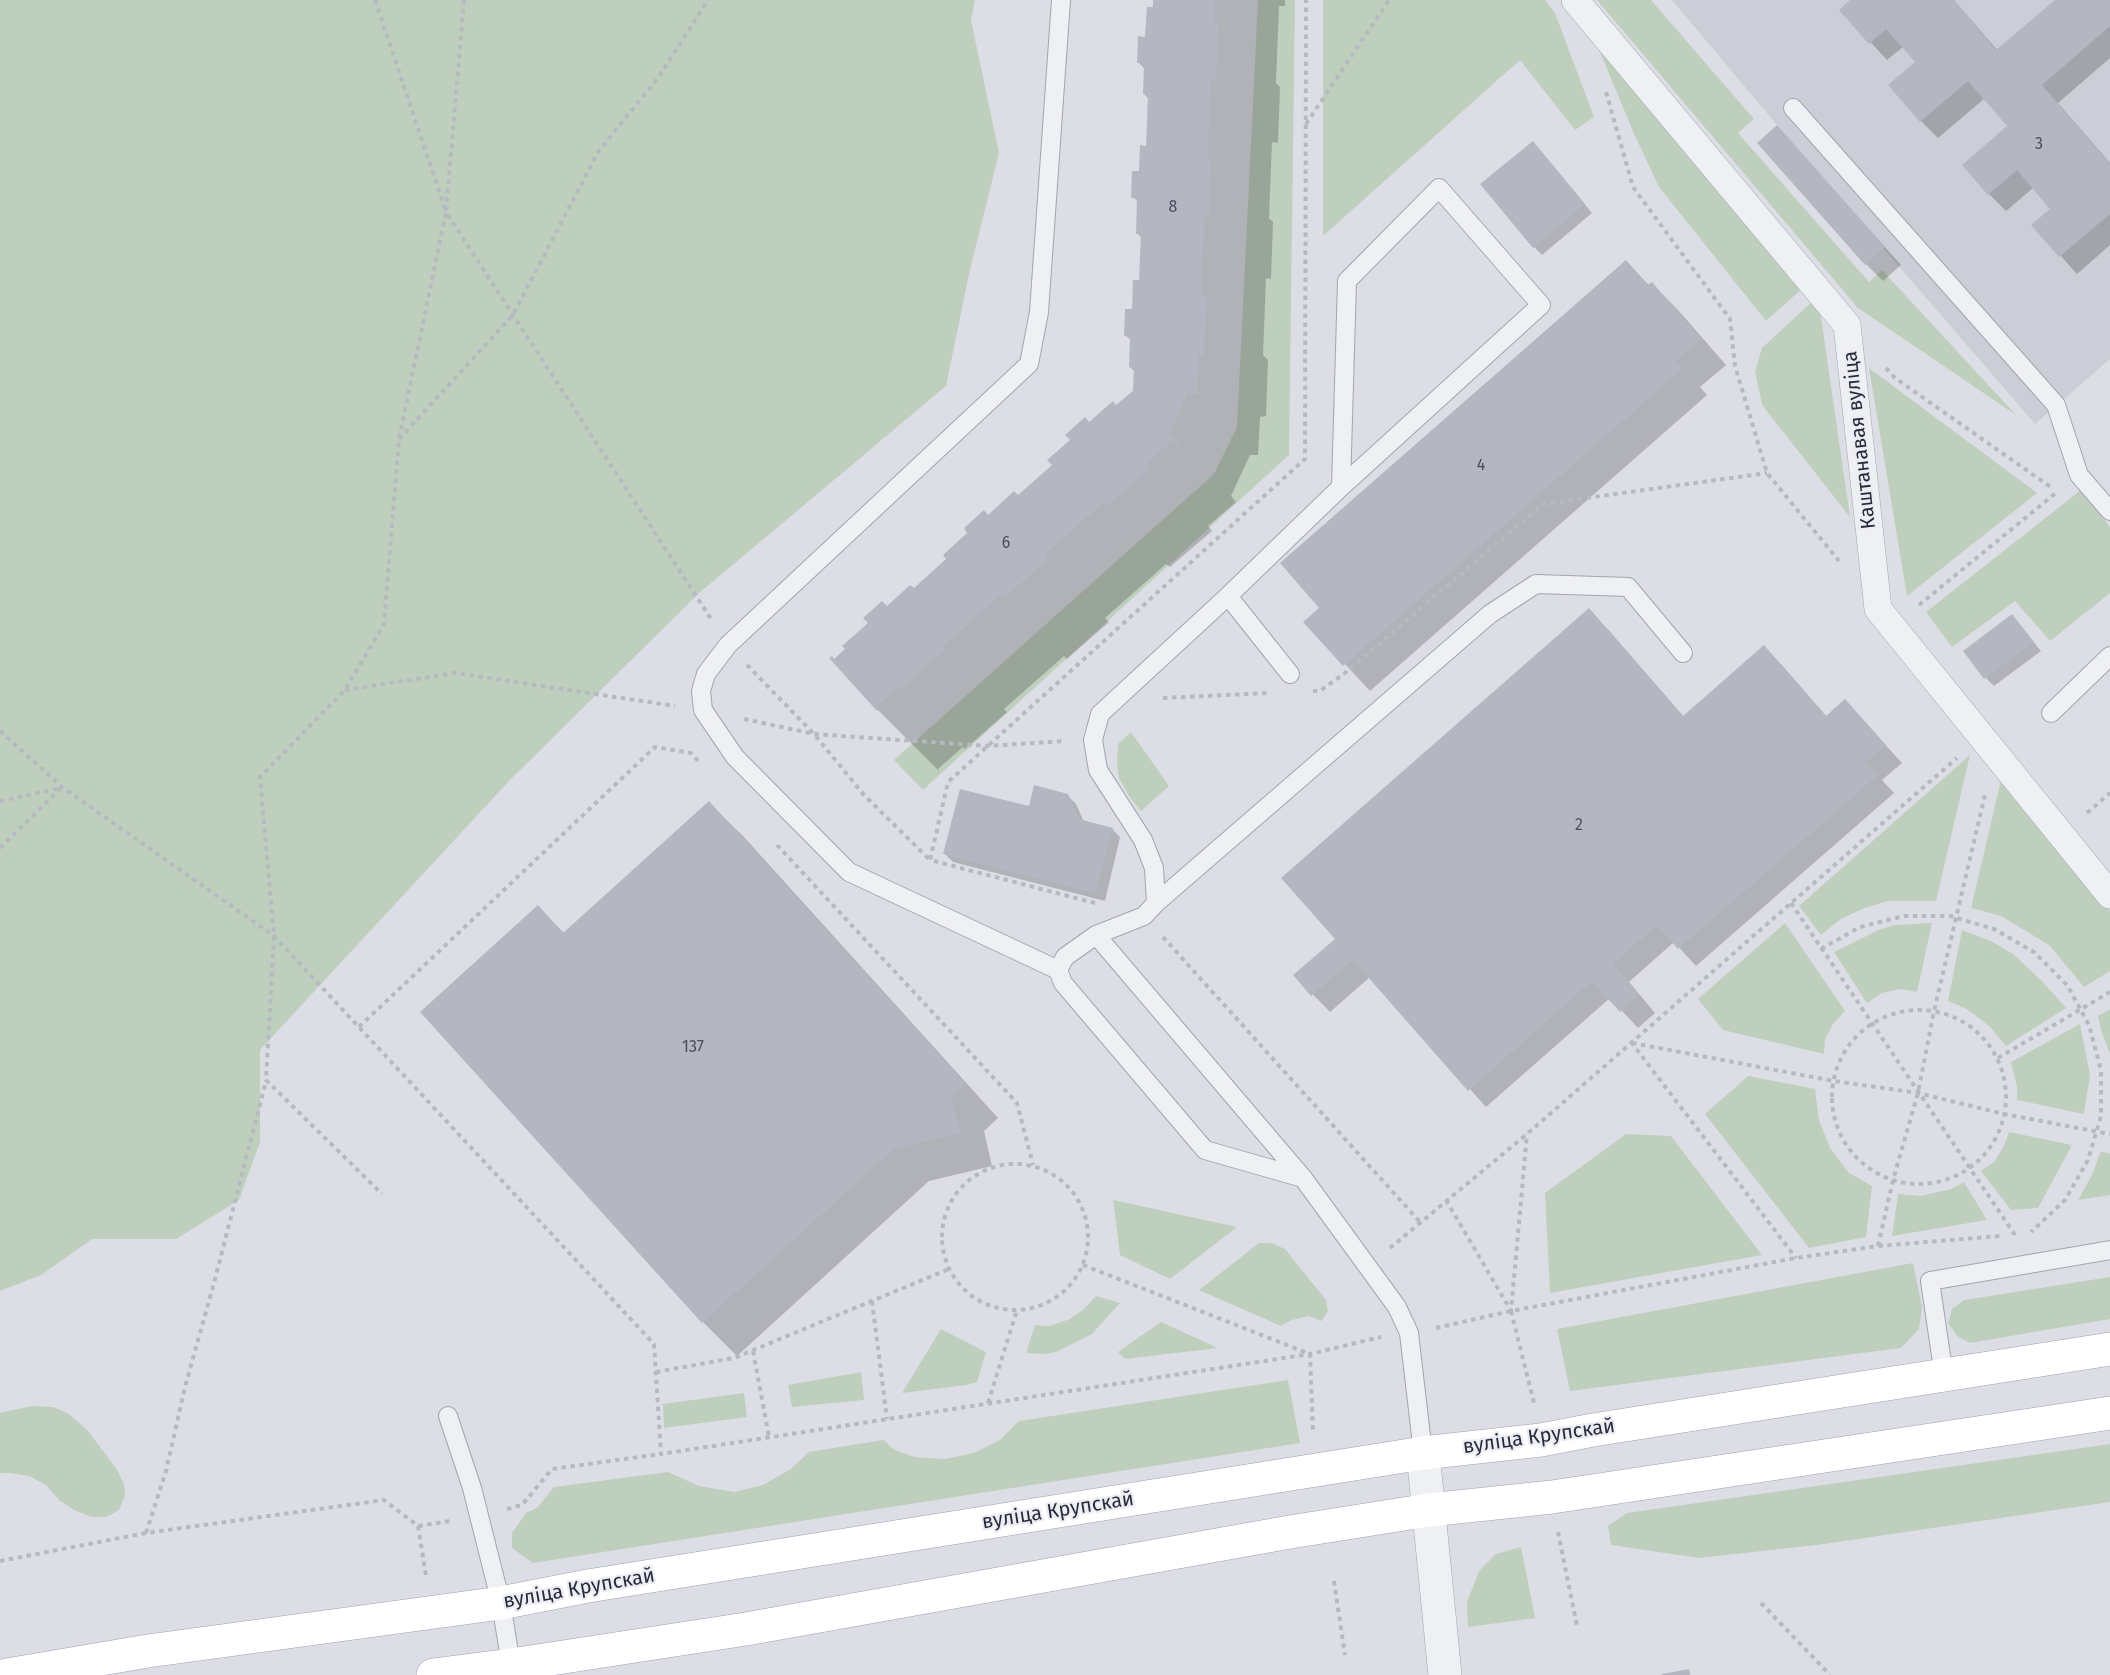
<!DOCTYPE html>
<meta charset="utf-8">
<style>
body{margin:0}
canvas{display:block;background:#dddee5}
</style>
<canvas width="2110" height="1675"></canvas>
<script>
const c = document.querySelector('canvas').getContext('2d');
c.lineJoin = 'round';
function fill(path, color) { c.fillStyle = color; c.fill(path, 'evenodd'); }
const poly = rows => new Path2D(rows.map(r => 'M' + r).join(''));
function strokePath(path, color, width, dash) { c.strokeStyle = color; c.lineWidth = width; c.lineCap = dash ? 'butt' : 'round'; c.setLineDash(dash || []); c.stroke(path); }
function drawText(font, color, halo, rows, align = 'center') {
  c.font = font + ' "Fira Sans",sans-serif'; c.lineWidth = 4.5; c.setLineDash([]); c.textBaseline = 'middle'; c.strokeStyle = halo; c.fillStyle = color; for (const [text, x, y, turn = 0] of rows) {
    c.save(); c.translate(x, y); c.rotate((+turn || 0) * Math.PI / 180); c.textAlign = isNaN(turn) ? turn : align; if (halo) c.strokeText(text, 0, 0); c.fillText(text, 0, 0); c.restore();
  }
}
fill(poly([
 [1672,0,2110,0,2110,359,2035,424,1777,125]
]), '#cbcdd7');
fill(poly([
 [0,0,975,0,971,20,999,153,969,274,946,386,698,594,509,781,260,1050,260,1142,239,1200,176,1239,92,1239,41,1275,0,1291],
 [1258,0,1295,0,1289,455,923,790,894,760,1214,474,1237,427],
 [1323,0,1545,0,1555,13,1594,117,1575,130,1520,60,1323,236],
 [1597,0,1651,0,1754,119,1738,133,1869,282,1882,270,2016,415,1858,308],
 [1595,40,1804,287,1766,321,1659,187,1635,136],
 [1818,296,1850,517,1762,405,1755,371,1762,348],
 [1869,368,2037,493,1907,596],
 [2081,490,2110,527,2110,593,2050,641,2015,601,1952,647,1926,612],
 [1131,732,1169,786,1141,811,1129,796,1119,778,1117,762,1118,744],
 [1970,755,1936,901,1888,901,1862,909,1841,919,1821,935,1799,906],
 [2001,780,2110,911,2110,971,2084,987,2049,945,2001,916,1971,908],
 [1785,923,1845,1011,1833,1024,1825,1039,1824,1054,1723,1030,1698,999],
 [1932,923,1917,992,1901,989,1882,993,1867,1003,1834,952,1881,929,1895,925],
 [1962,930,1991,941,2013,954,2042,981,2066,1008,2006,1046,1989,1026,1967,1009,1948,1001],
 [2110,1009,2110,1054,2101,1030,2098,1016],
 [2080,1024,2090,1075,2084,1114,2017,1100,2017,1086,2011,1062],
 [1748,1076,1815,1089,1819,1120,1830,1148,1849,1173,1872,1186,1866,1237,1809,1248,1705,1114],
 [2009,1132,2072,1145,2038,1208,2011,1210,1981,1171,1994,1162,2004,1146],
 [1626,1134,1671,1136,1762,1255,1550,1293,1545,1193],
 [2101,1151,2110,1154,2110,1195,2078,1200,2091,1177],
 [1964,1182,1987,1220,1892,1236,1898,1194,1921,1196,1951,1189],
 [1113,1200,1237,1227,1170,1279,1120,1255],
 [1259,1243,1272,1243,1285,1249,1326,1300,1328,1311,1322,1321,1309,1316,1292,1320,1281,1326,1199,1290],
 [1913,1263,1922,1307,1919,1329,1901,1348,1570,1391,1557,1329],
 [2110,1277,2110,1319,1970,1343,1957,1336,1948,1323,1952,1309,1964,1300],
 [1096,1296,1120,1303,1092,1334,1056,1352,1045,1354,1026,1353,1035,1325,1049,1326,1070,1319,1084,1309],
 [1161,1322,1218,1348,1125,1359,1118,1352],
 [941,1329,986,1352,977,1382,967,1385,902,1393],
 [861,1372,864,1400,792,1407,788,1385],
 [1288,1380,1300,1443,533,1563,512,1548,512,1533,526,1513,537,1508,554,1487,668,1472,699,1486,734,1492,763,1485,791,1469,809,1452,883,1440,895,1450,915,1457,945,1459,974,1453,1000,1440,1019,1421],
 [744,1393,747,1417,664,1428,663,1404],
 [32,1406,53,1407,69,1414,88,1431,116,1468,124,1484,125,1496,119,1510,106,1517,92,1517,76,1511,60,1501,46,1485,29,1476,10,1473,0,1473,0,1413],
 [2110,1444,2110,1502,1817,1545,1699,1558,1611,1545,1608,1526,1627,1513],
 [1521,1547,1535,1618,1468,1627,1467,1602,1479,1571,1496,1554]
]), '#bfcfbe');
fill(poly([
 [1155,0,1285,0,1285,6,1279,6,1276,83,1280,87,1278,143,1272,142,1269,218,1273,222,1271,279,1266,278,1263,355,1268,360,1266,416,1260,417,1258,455,1250,455,1231,496,1236,502,1208,526,1212,531,1170,567,1166,564,1105,618,1109,622,1067,659,1064,656,1004,709,1007,712,965,749,963,747,938,769,940,772,878,710,834,661,887,608,914,590,948,559,988,516,1018,497,1054,465,1090,424,1117,407,1135,391,1135,372,1130,367,1132,341,1125,335,1141,281,1142,238,1137,233,1139,203,1133,197,1148,147,1149,99,1144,94,1145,69,1138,62,1147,39],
 [1852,0,1954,0,1998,51,2057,0,2110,0,2110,58,2058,103,2110,163,2110,245,2077,274,2033,225,2052,209,2033,188,2006,211,1989,194,2009,126,1985,98,1938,138,1921,121,1917,63,1903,47,1887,60,1841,10],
 [1777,127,1901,265,1883,281,1866,264],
 [1533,143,1592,213,1542,255,1534,247],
 [1626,262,1650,286,1652,284,1678,310,1726,365,1700,387,1707,395,1370,691,1306,622,1321,608],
 [2012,616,2041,651,1994,686,1986,678],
 [1606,627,1684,717,1781,664,1827,717,1845,701,1902,763,1882,780,1894,793,1696,966,1674,942,1629,982,1655,1013,1638,1028,1610,998,1486,1107,1370,977,1330,1012,1295,976,1337,939],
 [1067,795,1076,804,1084,822,1112,829,1120,837,1105,901,953,862,945,854,1030,808],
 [709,803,743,836,998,1118,984,1131,992,1166,929,1181,737,1356,703,1322,422,1012,538,907,565,934]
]), '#0003');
fill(poly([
 [1153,0,1215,0,1214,23,1219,23,1216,81,1211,81,1207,158,1211,158,1209,217,1204,217,1201,296,1206,296,1204,355,1198,355,1197,391,1201,392,1200,394,1188,393,1170,432,1179,443,1177,444,1173,440,1147,463,1151,468,1107,506,1104,502,1044,555,1048,559,1004,598,1001,595,943,646,946,649,902,688,900,686,877,706,880,709,877,711,829,658,832,656,834,659,845,649,842,646,868,623,863,618,882,601,887,606,910,585,914,588,946,559,943,555,967,533,964,528,984,510,988,515,1014,491,1018,495,1052,465,1047,460,1070,440,1065,435,1085,417,1089,422,1113,401,1116,405,1133,391,1134,368,1129,367,1130,336,1124,336,1125,309,1132,309,1133,280,1139,280,1141,234,1136,234,1137,198,1131,198,1132,171,1139,171,1140,145,1146,146,1148,95,1143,94,1144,63,1137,63,1138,36,1145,37,1147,7,1153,7],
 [1850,0,1954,0,1996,50,2055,0,2110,0,2110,26,2042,85,2110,164,2110,214,2059,257,2031,225,2050,209,2017,170,1988,195,1962,165,2007,126,1968,81,1920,122,1888,85,1915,62,1886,29,1869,44,1839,10],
 [1777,125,1885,247,1865,265,1757,143],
 [1533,141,1585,204,1533,248,1480,184],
 [1626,260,1648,285,1652,282,1701,339,1675,361,1682,369,1343,666,1303,622,1319,608,1280,563],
 [1589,608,1683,716,1764,645,1826,716,1845,699,1886,745,1866,762,1878,775,1678,949,1657,925,1613,964,1639,995,1620,1012,1592,981,1468,1091,1353,960,1311,996,1293,975,1335,939,1281,878],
 [2012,614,2034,642,1984,679,1963,651],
 [1034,785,1068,794,1079,819,1113,828,1096,893,943,854,960,789,1029,806],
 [709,801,966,1084,951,1097,960,1133,895,1148,702,1323,420,1012,538,905,563,933],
 [1689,1669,1690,1675,1662,1675,1662,1674]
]), '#b4b7c2');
const service = poly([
 [1061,0,1039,312,1029,364,728,645,706,674,701,691,703,710,735,757,849,872,1058,970,1063,983,1205,1150,1303,1178],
 [1793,108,2056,405,2079,475,2110,511],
 [1228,596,1290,674],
 [2051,713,2110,656],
 [1156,903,1154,868,1143,840,1098,770,1093,740,1100,714,1228,596,1341,487,1541,305,1439,188,1347,281,1341,487],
 [1096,935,1303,1178,1397,1307,1409,1333,1423,1453],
 [1058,970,1065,957,1096,935,1144,916,1156,903,1490,614,1536,584,1628,587,1683,653],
 [1944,1376,1930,1281,2110,1250],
 [448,1416,472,1488,501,1603,511,1665]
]);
const pedestrian = poly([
 [1575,0,1847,325,1878,609,2110,895]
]);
const minor = poly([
 [1423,1453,1445,1675]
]);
const primary = poly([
 [7,1675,148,1651,501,1603,588,1586,1423,1453,1541,1440,1593,1430,2110,1349],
 [433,1675,511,1665,746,1629,1290,1532,1429,1510,1552,1497,2110,1413]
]);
strokePath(service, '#a3a4af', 20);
strokePath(pedestrian, '#a3a4af', 28);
strokePath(minor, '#a3a4af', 34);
strokePath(primary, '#9da1b0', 34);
strokePath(poly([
 [375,0,446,212,399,439,384,624,345,690,260,777,274,936,266,1080,382,1194],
 [464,0,446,212,713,622],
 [1606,92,1633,187,1730,319,1735,366,1767,473,1839,561],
 [1306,124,1389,0],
 [1886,368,1895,378,2052,488],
 [399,439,513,315,598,152,658,78,708,0],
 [1919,605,2057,492],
 [747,665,814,734,864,795,930,860],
 [345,690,455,673,675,706],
 [1313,691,1320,691,1345,673,1543,504,1767,473],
 [1163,698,1269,693],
 [744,719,814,734,987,746,1064,741],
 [0,731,62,787,274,936,654,1344,661,1454,1310,1354,1381,1337],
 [0,801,61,788],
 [2087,813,2110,793],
 [777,845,1017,1103,1033,1165],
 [0,848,62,787],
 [1095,903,930,860,948,782,1305,459,1306,0],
 [1791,903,2015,1235],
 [1163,937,1420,1222],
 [1821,949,1860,927,1904,916,1950,916,1994,929,2034,952,2067,985,2089,1025,2101,1070,2101,1116,2088,1160,2065,1200,2031,1232],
 '1832 1097a87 87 0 1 1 174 0a87 87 0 1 1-174 0Z',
 [359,1027,655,747,691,753,700,763],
 [1631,1042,1796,1258],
 [1632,1043,1834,1081,1918,1093,2004,1114,2110,1134],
 [1998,1058,2110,992],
 '942 1237a73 73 0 1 1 146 0a73 73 0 1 1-146 0Z',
 [1446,1200,1511,1311,1527,1134],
 [1878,1246,1893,1180,1918,1093,1934,1011,1985,795],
 [1390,1248,1527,1134,1957,758],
 [1083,1265,1310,1354,1313,1433],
 [872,1301,887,1419],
 [1511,1311,1534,1403],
 [1436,1328,1511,1311,1796,1258,1878,1246,2000,1236],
 [753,1351,769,1437],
 [656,1372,734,1358,949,1269],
 [988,1403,1017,1310],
 [507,1509,522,1505,552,1469,661,1454],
 [418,1526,426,1576],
 [1558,1532,1577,1626],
 [146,1533,166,1471,185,1387,214,1283,266,1081],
 [0,1561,146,1533,384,1500,418,1526,450,1521],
 [1334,1581,1345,1655],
 [1761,1603,1830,1675]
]), '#b7b9c0', 4, [4.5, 4.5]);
strokePath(service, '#eff0f4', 18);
strokePath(pedestrian, '#eff0f4', 27);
strokePath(minor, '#eff0f4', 33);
strokePath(primary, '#fff', 33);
drawText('16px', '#4b4d5d', null, [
 ["3",2039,145],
 ["8",1173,208],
 ["4",1481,466],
 ["6",1006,544],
 ["2",1579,826],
 ["137",693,1048]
]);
drawText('20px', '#282a3b', '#ecedf3', [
 ["Каштанавая вуліца",1860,440,-96],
 ["вуліца Крупскай",1539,1437,-8],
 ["вуліца Крупскай",1058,1511,-9],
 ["вуліца Крупскай",579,1589,-10]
]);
</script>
